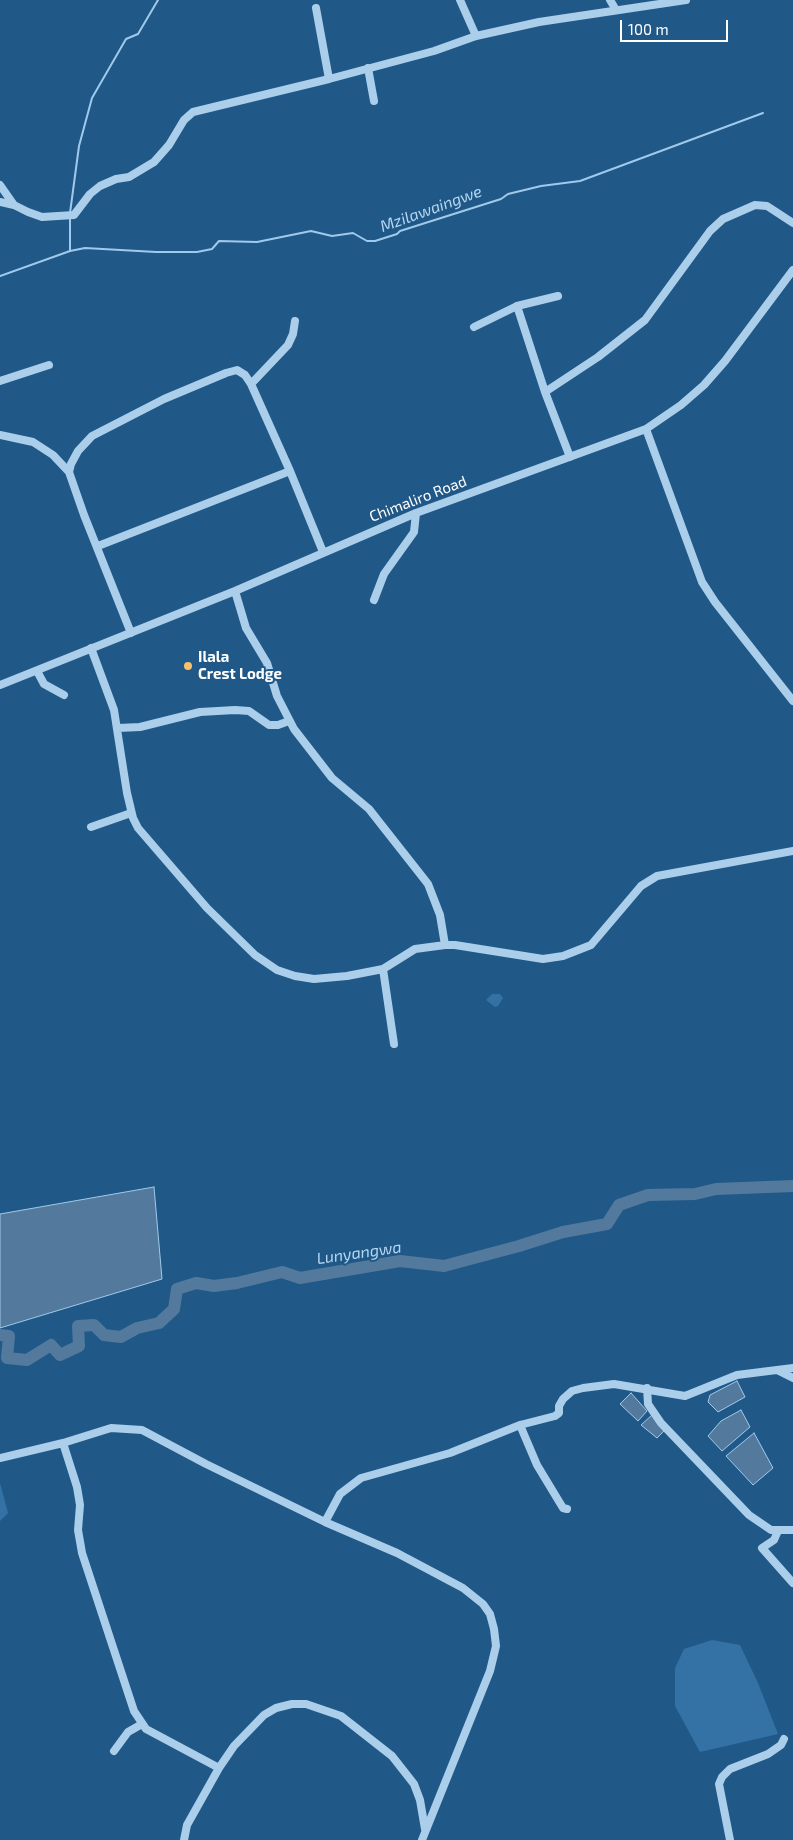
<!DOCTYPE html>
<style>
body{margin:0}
#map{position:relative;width:793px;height:1840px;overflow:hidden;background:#205888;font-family:"Exo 2",sans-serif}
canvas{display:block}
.scale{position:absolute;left:620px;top:20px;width:108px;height:22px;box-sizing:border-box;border:2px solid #fff;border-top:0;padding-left:6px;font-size:15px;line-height:18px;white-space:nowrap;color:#fff;-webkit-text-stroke:4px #205888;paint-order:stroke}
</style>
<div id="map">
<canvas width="793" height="1840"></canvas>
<div class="scale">100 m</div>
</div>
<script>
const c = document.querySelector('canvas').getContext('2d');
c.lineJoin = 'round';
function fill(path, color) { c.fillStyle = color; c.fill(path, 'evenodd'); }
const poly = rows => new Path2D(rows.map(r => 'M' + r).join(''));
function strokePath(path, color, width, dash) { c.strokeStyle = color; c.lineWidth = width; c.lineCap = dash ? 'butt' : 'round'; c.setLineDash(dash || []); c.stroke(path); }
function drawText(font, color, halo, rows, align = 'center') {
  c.font = font + ' "Exo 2",sans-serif'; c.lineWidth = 4; c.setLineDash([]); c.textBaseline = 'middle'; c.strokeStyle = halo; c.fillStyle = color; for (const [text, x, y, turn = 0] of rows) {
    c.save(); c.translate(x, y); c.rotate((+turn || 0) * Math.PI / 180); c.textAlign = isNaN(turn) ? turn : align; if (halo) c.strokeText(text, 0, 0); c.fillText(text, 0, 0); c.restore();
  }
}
fill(poly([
 [492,994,500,994,503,998,498,1006,495,1007,486,1000],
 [0,1483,8,1513,0,1521],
 [712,1640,740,1645,758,1683,778,1734,700,1752,675,1706,675,1668,684,1649]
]), '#3472a5');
const water = poly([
 [154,1187,162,1279,0,1328,0,1214,154,1187],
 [737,1381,745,1397,718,1412,708,1402,710,1395,737,1381],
 [631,1393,647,1411,638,1421,620,1404,631,1393],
 [741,1410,750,1427,722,1451,708,1436,721,1421,741,1410],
 [652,1415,665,1430,657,1438,641,1425,652,1415],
 [754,1433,773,1468,753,1485,726,1456,754,1433]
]);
fill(water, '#537a9c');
strokePath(water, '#9fcaec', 1);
strokePath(poly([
 [70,213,79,146,92,98,126,39,138,34,158,0],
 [70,250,70,217],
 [0,276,70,251,85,248,156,252,197,252,212,249,219,241,257,242,311,231,332,236,353,233,367,241,375,241,397,234,400,231,501,199,508,194,541,186,580,181,763,113]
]), '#9fcaec', 2);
strokePath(poly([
 [0,1335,9,1336,7,1358,27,1360,51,1345,60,1355,79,1346,78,1326,94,1325,104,1335,121,1337,137,1328,159,1323,174,1309,177,1289,196,1283,214,1286,237,1283,282,1272,300,1278,400,1261,444,1266,519,1246,563,1232,607,1224,619,1205,648,1195,695,1194,716,1189,793,1186]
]), '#537a9c', 12);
strokePath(poly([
 [460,0,476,36],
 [610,0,616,10],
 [316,8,329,79],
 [368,68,374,101],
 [0,185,14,205,28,212,42,217,74,215,90,194,100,186,116,179,129,177,154,162,169,145,184,120,193,112,329,79,434,51,476,36,539,22,686,0],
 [0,202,14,205],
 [517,306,558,296],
 [474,327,517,306,545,392,570,457],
 [0,381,49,365],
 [251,384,288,345,293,334,295,321],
 [545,392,598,357,645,320,710,231,723,219,755,205,767,206,793,223],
 [646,429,702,582,715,602,793,701],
 [0,435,33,442,53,455,69,472],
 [98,546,290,471],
 [235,591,246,628,267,663,277,696,294,729,332,778,369,809,428,884,440,915,445,945],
 [374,600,384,574,414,532,416,513],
 [131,633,84,515,69,472,71,464,78,451,92,436,164,399,226,373,237,370,245,375,251,384,290,471,323,552],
 [91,648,114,710,127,793,133,818,138,828,207,908,255,955,277,970,295,976,314,979,347,976,383,969,415,949,445,945,455,945,543,959,563,956,591,945,641,886,657,876,793,851],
 [37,671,44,684,64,695],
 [0,685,235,591,416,513,646,429,681,405,704,385,725,361,793,270],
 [118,728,140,727,200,712,235,710,249,711,269,725,278,725,289,721],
 [91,827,131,813],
 [383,969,394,1044],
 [779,1371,793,1378],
 [647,1388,648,1404,661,1423,749,1515,771,1530,793,1530],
 [520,1425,537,1465,563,1508,567,1509],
 [63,1443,77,1487,80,1505,78,1530,82,1553,134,1711,146,1729,219,1768,187,1825,184,1840],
 [0,1458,63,1443,111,1428,142,1430,206,1464,325,1522,397,1553,463,1588,483,1604,490,1614,494,1629,496,1646,490,1671,422,1840],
 [325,1522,340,1494,361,1478,450,1453,520,1425,555,1416,559,1413,559,1406,563,1399,572,1391,583,1388,614,1384,685,1396,737,1375,793,1368],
 [778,1531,774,1540,762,1548,793,1583],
 [114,1751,128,1732,142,1724],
 [219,1768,234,1746,264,1715,276,1708,292,1704,306,1704,341,1716,392,1756,414,1784,420,1800,425,1829],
 [730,1840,719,1784,722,1777,730,1769,768,1754,781,1745,784,1739]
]), '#abceea', 8);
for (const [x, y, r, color] of [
 [188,666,5,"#f7c16c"]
]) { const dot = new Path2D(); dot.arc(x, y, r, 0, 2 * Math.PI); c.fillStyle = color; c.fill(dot); strokePath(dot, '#205888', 2); }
drawText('15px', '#fff', '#205888', [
 ["Chimaliro Road",418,499,-21]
]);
drawText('bold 15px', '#fff', '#205888', [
 ["Ilala",198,657],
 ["Crest Lodge",198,674]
], 'left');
drawText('italic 16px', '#b7d7f2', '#205888', [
 ["Mzilawaingwe",431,209,-20],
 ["Lunyangwa",359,1253,-8]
]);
</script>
